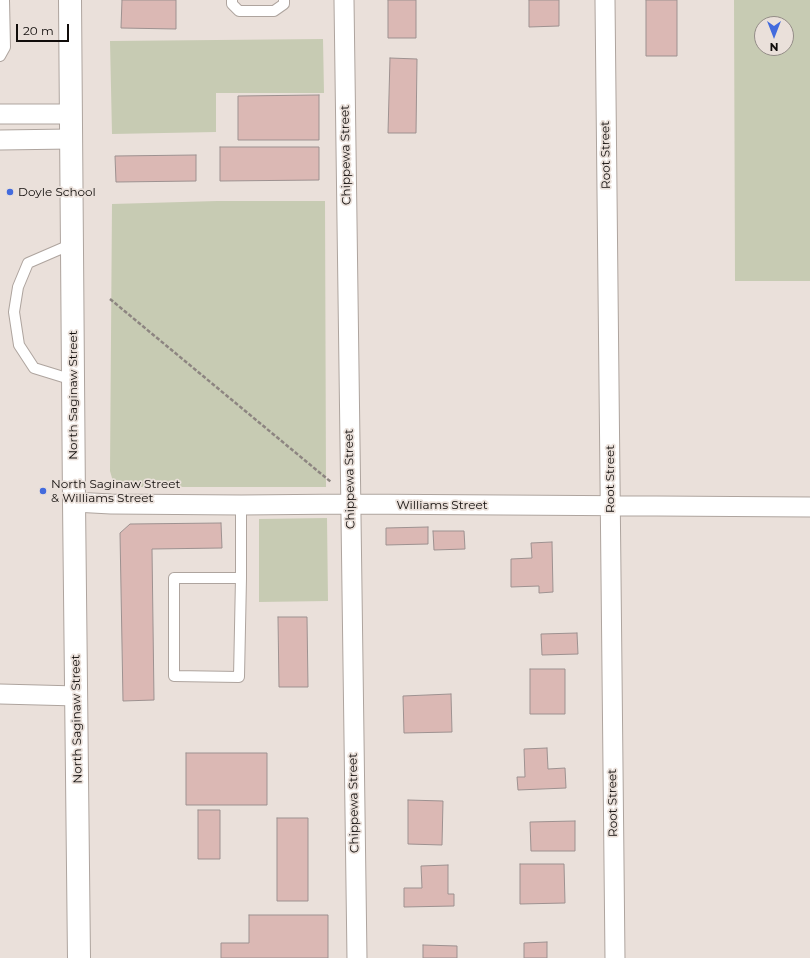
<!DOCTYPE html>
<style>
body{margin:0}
#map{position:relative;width:810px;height:958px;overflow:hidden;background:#eae0da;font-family:Montserrat,sans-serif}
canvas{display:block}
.north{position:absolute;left:754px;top:16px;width:40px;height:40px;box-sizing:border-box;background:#eae0da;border:1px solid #938c87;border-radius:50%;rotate:180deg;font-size:11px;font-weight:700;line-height:16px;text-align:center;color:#110d0b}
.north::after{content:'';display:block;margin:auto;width:14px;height:18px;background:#436bdd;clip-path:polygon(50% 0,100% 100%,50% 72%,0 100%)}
.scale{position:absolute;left:16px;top:24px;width:53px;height:18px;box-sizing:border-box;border:2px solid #110d0b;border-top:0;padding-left:5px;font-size:12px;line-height:14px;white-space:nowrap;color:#110d0b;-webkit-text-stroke:3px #eae0da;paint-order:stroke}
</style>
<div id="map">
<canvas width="810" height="958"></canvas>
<div class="north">N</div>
<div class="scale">20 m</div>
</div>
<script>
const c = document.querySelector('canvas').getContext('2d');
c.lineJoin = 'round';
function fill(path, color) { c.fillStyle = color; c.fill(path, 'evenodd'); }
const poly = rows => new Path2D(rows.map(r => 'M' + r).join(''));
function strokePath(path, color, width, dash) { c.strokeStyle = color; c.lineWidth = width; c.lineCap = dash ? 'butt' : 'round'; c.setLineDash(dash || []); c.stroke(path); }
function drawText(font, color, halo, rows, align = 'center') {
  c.font = font + ' Montserrat,sans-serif'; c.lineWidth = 3.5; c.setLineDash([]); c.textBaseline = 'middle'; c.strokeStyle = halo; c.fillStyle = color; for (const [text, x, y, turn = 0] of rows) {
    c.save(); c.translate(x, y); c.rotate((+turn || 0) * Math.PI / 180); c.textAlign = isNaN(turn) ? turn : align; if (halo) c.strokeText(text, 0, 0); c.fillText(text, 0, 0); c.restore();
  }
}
fill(poly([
 [734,0,810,0,810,281,735,281],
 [762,24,786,24,786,48,762,48],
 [323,39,324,93,216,93,216,132,112,134,110,41],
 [217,201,325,201,326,487,124,487,116,483,112,478,110,471,112,204],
 [327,518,328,601,259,602,259,519]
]), '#c7cbb3');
const building = poly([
 [122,0,176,0,176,29,121,28,122,0],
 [388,0,416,0,416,38,388,38,388,0],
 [529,0,559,0,559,26,529,27,529,0],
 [646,0,677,0,677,56,646,56,646,0],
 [390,58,417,59,416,133,388,133,390,58],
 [319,95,319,140,238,140,238,96,319,95],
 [220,147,319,147,319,180,220,181,220,147],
 [196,155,196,181,116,182,115,156,196,155],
 [221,523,222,548,152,549,154,700,123,701,120,533,130,524,221,523],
 [428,527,428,544,386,545,386,528,428,527],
 [433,531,464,531,465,549,434,550,433,531],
 [552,542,553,592,539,593,539,586,511,587,511,559,532,558,531,543,552,542],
 [278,617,307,617,308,687,279,687,278,617],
 [577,633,578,654,542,655,541,634,577,633],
 [530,669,565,669,565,714,530,714,530,669],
 [451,694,452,732,404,733,403,696,451,694],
 [547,748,548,769,565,768,566,788,518,790,517,777,525,777,524,749,547,748],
 [186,753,267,753,267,805,186,805,186,753],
 [408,800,443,801,442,845,408,844,408,800],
 [198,810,220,810,220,859,198,859,198,810],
 [277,818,308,818,308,901,277,901,277,818],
 [575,821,575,851,531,851,530,822,575,821],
 [520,864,564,864,565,903,520,904,520,864],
 [448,865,448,894,454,894,454,906,404,907,404,888,422,888,421,866,448,865],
 [249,915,328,915,328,958,221,958,221,943,249,943,249,915],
 [547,942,547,958,524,958,524,943,547,942],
 [423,945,457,946,457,958,423,958,423,945]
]);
fill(building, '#dbb8b4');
strokePath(building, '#9d9190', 1);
const lane = poly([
 [232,0,232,4,239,11,274,11,284,4,284,0],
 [0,56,5,47,4,0],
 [72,244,28,263,18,287,14,312,19,345,34,368,73,380],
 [241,505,241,578,239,677,174,676,174,578,241,578]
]);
const street = poly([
 [344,0,357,958],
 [605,0,615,958],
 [0,114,71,114],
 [0,140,71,139],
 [74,502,111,504,241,505,350,504,810,507],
 [0,694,77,696]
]);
const secondary = poly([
 [70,0,74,502,79,958]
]);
strokePath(lane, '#aea49e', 12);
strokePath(street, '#aea49e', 21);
strokePath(secondary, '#aea49e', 24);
strokePath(poly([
 [110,299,331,482]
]), '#8d8581', 2.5, [4, 2]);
strokePath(lane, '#fff', 10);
strokePath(street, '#fff', 19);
strokePath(secondary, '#fff', 22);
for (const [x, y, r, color] of [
 [10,192,4,"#436bdd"],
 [43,491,4,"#436bdd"]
]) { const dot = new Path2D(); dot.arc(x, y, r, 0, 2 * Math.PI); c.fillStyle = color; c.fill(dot); strokePath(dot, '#eae0da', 1.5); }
drawText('12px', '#110d0b', '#eae0da', [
 ["Chippewa Street",346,155,-91],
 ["Root Street",606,155,-91],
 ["North Saginaw Street",73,395,-90],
 ["Chippewa Street",350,479,-91],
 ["Root Street",610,479,-90],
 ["Williams Street",442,505],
 ["North Saginaw Street",77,719,-91],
 ["Chippewa Street",354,803,-91],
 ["Root Street",613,803,-91]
]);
drawText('12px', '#110d0b', '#eae0da', [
 ["Doyle School",18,192],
 ["North Saginaw Street",51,484],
 ["& Williams Street",51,498]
], 'left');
</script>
